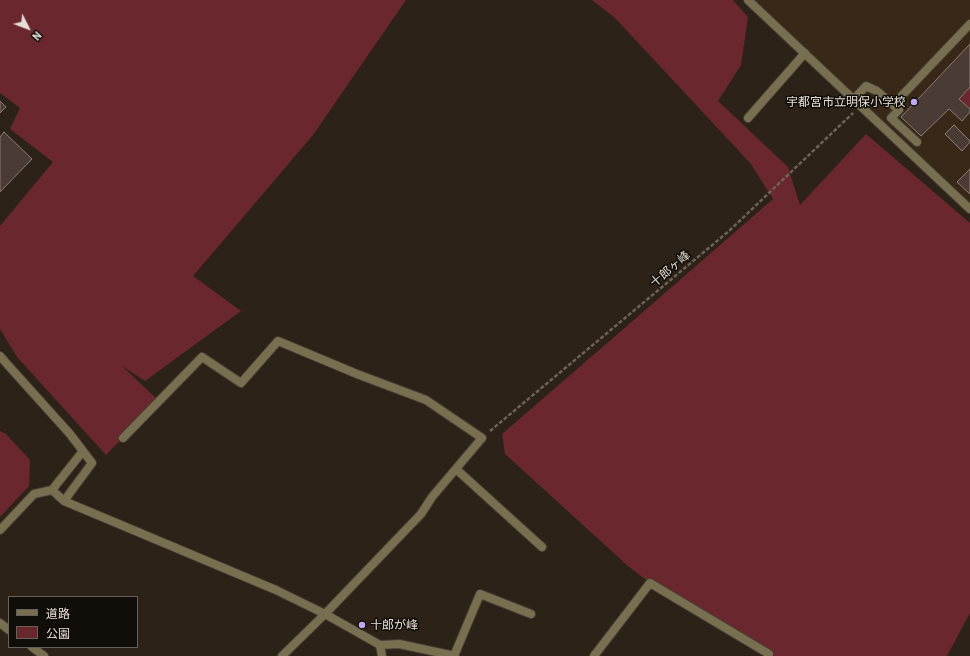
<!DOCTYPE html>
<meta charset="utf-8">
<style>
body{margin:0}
#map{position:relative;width:970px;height:656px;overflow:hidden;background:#2d2217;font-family:Barlow,"Noto Sans JP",sans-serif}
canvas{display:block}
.legend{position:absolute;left:8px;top:596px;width:130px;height:52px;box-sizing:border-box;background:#110d08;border:1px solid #66615b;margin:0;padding:5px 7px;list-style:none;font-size:12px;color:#e6dfd8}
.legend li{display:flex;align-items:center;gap:8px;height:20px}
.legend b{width:20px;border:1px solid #66615b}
.north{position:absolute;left:8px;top:8px;width:40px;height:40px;-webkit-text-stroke:3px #110d08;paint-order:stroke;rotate:132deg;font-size:11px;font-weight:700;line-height:16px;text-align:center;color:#e6dfd8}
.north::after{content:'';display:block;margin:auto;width:14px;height:18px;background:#e6dfd8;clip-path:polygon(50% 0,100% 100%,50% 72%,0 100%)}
</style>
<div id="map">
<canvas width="970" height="656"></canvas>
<ul class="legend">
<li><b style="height:5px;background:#786f50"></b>道路</li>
<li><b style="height:11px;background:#6a282e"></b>公園</li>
</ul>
<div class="north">N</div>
</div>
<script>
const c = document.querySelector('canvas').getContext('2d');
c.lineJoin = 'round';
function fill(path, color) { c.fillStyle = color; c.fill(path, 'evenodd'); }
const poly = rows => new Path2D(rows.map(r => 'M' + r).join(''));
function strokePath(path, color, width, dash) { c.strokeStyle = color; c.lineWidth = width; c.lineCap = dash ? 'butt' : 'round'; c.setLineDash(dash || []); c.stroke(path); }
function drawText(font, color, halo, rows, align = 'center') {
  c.font = font + ' Barlow,"Noto Sans JP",sans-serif'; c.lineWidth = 3; c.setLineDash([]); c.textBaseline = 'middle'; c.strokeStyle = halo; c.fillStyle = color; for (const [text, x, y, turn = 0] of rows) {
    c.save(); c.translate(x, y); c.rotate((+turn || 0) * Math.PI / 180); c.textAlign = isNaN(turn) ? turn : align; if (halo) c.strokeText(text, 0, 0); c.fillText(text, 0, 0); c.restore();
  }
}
fill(poly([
 [754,0,970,0,970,207,805,53]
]), '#372818');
fill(poly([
 [0,0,406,0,313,135,193,276,241,311,145,381,122,366,159,401,106,455,17,357,0,329,0,226,53,162,10,129,20,108,0,93],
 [592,0,733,0,748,17,741,65,718,101,788,167,800,205,866,134,970,223,970,613,947,656,772,656,650,583,628,566,505,454,502,434,643,312,773,199,751,164,615,18],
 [970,87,970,109,959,99],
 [0,431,6,434,30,460,29,486,0,517]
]), '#6a282e');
const building = poly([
 [970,44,970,87,959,99,970,109,970,112,962,121,949,109,921,136,901,117,970,44],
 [0,101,6,107,0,113,0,101],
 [954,125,970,141,970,142,962,151,945,134,954,125],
 [4,132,32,159,0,192,0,137,4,132],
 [970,169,970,194,957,182,970,169]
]);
fill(building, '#4b3b35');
strokePath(building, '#8e7c75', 1);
const service = poly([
 [854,99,866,86,877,91,899,110,891,118,917,142],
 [893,105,970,24]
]);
const minor = poly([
 [748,0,970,209],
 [748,118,805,53],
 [0,356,7,364,70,434,92,463,64,501,276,590,325,614,380,645,399,644,455,656],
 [123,438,202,357,241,383,278,341,357,374,426,400,482,438,432,497,421,514,325,614,282,656],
 [456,469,542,547],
 [52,490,64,501],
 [0,530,34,494,52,490,83,451],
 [0,623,9,630],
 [380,645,382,656],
 [32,647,44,656],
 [454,656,480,594,531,614],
 [594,656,650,583,769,654,768,656]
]);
strokePath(service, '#473c32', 10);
strokePath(minor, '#473c32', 10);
strokePath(poly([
 [490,431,729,231,853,113]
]), '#6c6258', 2.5, [4, 2]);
strokePath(service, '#786f50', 8);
strokePath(minor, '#786f50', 8);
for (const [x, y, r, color] of [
 [914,102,4,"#c2a7f2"],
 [362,625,4,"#c2a7f2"]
]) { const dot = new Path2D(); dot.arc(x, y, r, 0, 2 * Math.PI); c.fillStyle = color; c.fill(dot); strokePath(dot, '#110d08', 1.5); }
drawText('12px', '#e6dfd8', '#110d08', [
 ["宇都宮市立明保小学校",906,102],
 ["十郎が峰",370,625,"left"]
], 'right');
drawText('12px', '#e6dfd8', '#110d08', [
 ["十郎ヶ峰",670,269,-40]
]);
</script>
